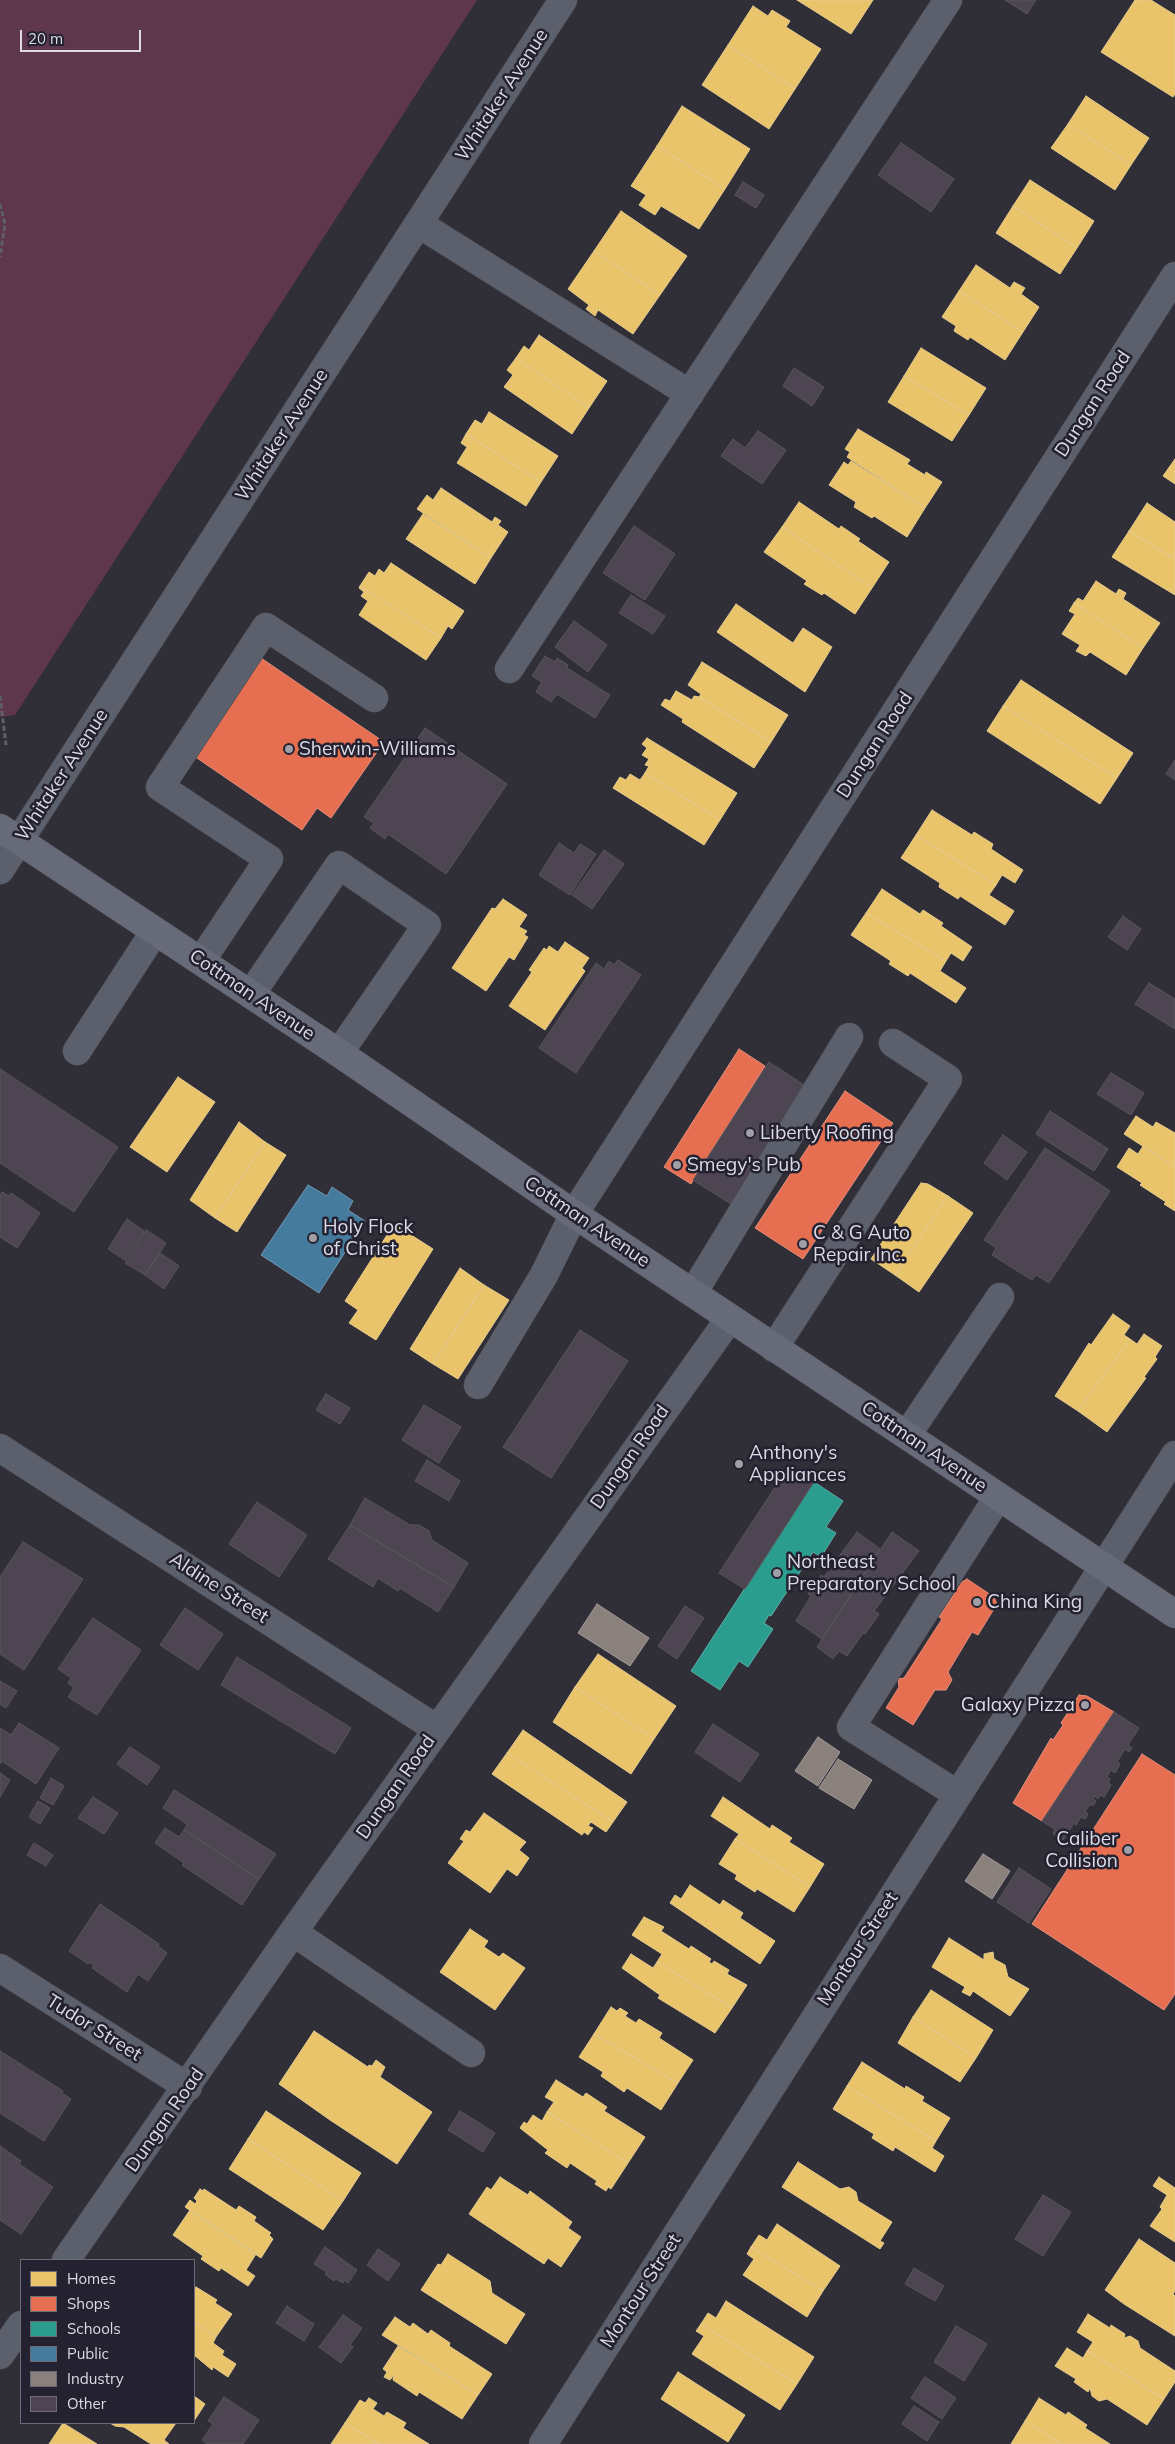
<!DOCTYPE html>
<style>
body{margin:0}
#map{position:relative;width:1175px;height:2444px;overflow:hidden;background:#302e36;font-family:Mulish,sans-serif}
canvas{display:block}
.legend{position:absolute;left:20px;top:2259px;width:175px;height:165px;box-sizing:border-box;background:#242130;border:1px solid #6e6b78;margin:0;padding:6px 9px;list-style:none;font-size:15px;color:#dcdae4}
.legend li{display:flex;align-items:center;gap:10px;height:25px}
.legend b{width:25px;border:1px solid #6e6b78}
.scale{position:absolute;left:20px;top:30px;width:121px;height:22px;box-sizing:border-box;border:2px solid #dcdae4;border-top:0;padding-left:6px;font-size:15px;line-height:18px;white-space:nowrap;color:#dcdae4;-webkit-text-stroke:4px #242130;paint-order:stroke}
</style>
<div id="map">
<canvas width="1175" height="2444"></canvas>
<ul class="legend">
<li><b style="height:14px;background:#e9c46a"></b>Homes</li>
<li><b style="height:14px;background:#e76f51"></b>Shops</li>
<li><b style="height:14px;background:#2a9d8f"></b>Schools</li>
<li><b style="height:14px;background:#457b9d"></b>Public</li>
<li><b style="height:14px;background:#8a817c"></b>Industry</li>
<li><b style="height:14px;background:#4d4551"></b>Other</li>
</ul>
<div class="scale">20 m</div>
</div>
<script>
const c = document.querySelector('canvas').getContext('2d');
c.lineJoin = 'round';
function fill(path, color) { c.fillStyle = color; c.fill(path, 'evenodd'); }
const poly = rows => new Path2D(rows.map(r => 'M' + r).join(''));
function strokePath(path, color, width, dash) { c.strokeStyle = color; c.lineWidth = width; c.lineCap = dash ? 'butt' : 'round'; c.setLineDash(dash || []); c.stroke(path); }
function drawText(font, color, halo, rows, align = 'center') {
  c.font = font + ' Mulish,sans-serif'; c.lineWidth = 5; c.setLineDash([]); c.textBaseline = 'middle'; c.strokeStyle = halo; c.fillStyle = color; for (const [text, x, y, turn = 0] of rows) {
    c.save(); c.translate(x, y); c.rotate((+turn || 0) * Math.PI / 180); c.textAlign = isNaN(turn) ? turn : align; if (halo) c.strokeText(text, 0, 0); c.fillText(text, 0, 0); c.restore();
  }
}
fill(poly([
 [0,0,477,0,15,715,0,717]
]), '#5f374c');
const homes = poly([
 [797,0,873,0,851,34,797,0],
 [1135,0,1151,0,1175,15,1175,94,1173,97,1101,52,1135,0],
 [753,6,768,16,772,10,790,21,786,27,821,49,795,89,728,45,753,6],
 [728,45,795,89,769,129,702,85,728,45],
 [1086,96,1149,138,1131,165,1068,124,1086,96],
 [682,106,750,149,725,189,657,146,682,106],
 [1068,124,1131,165,1115,190,1051,148,1068,124],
 [657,146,725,189,699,229,661,206,655,215,639,205,646,195,631,186,657,146],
 [1030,180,1094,221,1077,248,1013,206,1030,180],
 [1013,206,1077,248,1060,274,996,233,1013,206],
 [621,211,687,256,660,295,594,251,621,211],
 [594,251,660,295,633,334,598,310,595,316,586,309,589,305,568,289,594,251],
 [976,265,1010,288,1014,282,1025,288,1021,294,1039,307,1023,332,959,291,976,265],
 [959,291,1023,332,1005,360,970,337,968,340,954,331,956,326,942,317,959,291],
 [539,335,607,381,589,408,516,358,524,346,529,350,539,335],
 [921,348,986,388,969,415,904,376,921,348],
 [516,358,589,408,572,434,504,387,513,375,507,370,516,358],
 [904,376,969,415,952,441,888,402,904,376],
 [489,412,558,456,541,482,466,434,475,420,482,424,489,412],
 [858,429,910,460,907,464,925,475,926,472,942,482,925,508,847,457,850,452,845,449,858,429],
 [466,434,541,482,526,506,457,463,467,447,461,443,466,434],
 [1175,459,1175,484,1163,476,1175,459],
 [851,461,925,508,907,537,874,516,872,518,854,507,856,502,829,485,844,462,848,465,851,461],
 [441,488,492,522,495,517,501,521,498,525,508,532,491,558,417,509,427,495,433,500,441,488],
 [799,502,839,529,841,526,860,539,858,541,889,562,872,588,782,527,799,502],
 [1147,503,1175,522,1175,559,1129,531,1147,503],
 [423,514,491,558,475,584,406,539,423,514],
 [782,527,872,588,855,614,824,593,822,595,804,584,807,581,764,552,782,527],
 [1129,531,1175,559,1175,595,1112,557,1129,531],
 [391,563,464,611,452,629,448,626,441,638,360,586,369,572,375,576,379,569,384,573,391,563],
 [1096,581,1116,594,1119,589,1126,593,1123,599,1160,623,1143,648,1074,603,1078,598,1083,601,1096,581],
 [360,586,441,638,426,660,359,615,368,601,361,596,364,592,359,588,360,586],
 [1074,603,1143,648,1126,675,1090,652,1086,656,1076,651,1080,645,1062,634,1075,614,1069,611,1074,603],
 [736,604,793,643,803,628,832,647,805,692,717,632,736,604],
 [702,662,788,715,771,742,699,697,701,694,688,685,702,662],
 [1021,680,1133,753,1117,778,1003,706,1021,680],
 [676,691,692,700,694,696,699,697,771,742,754,768,682,722,683,719,661,705,665,699,670,701,676,691],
 [1003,706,1117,778,1100,804,987,731,1003,706],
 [647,738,737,793,720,820,645,773,649,766,645,765,649,759,642,755,647,748,642,744,647,738],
 [645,773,720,820,704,845,613,788,620,777,626,780,630,774,640,780,645,773],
 [932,810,972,835,974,832,993,844,991,849,1023,870,1015,883,1002,875,996,885,916,835,932,810],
 [916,835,996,885,989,895,1014,911,1005,925,960,896,958,899,939,887,940,883,901,858,916,835],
 [882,889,920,914,923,910,943,923,941,926,972,947,963,961,951,953,946,961,866,913,882,889],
 [503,899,527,915,519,927,527,931,524,935,528,937,514,960,509,957,486,991,452,968,492,908,495,909,503,899],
 [866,913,946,961,940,971,966,988,956,1003,910,973,908,976,889,964,891,961,851,935,866,913],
 [565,942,589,958,582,968,585,971,545,1030,509,1006,532,972,529,970,544,948,547,950,549,946,558,952,565,942],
 [178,1077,215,1102,167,1172,130,1147,178,1077],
 [1136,1116,1153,1127,1156,1122,1175,1133,1175,1167,1124,1134,1136,1116],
 [239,1122,265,1142,215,1218,190,1200,239,1122],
 [265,1142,286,1155,237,1232,215,1218,265,1142],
 [1143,1146,1175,1167,1175,1211,1164,1204,1166,1202,1140,1185,1142,1183,1117,1167,1129,1148,1138,1154,1143,1146],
 [921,1183,928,1184,948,1196,895,1275,871,1259,921,1183],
 [948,1196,973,1213,919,1292,895,1275,948,1196],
 [394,1224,433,1249,376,1340,349,1323,358,1310,345,1301,394,1224],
 [460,1268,484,1285,433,1364,410,1349,460,1268],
 [484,1285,509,1300,458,1379,433,1364,484,1285],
 [1113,1314,1130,1326,1124,1335,1130,1339,1078,1411,1055,1396,1089,1343,1091,1345,1113,1314],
 [1144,1334,1162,1346,1155,1357,1157,1359,1144,1377,1146,1378,1107,1432,1078,1411,1130,1339,1137,1344,1144,1334],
 [598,1654,676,1706,654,1739,575,1687,598,1654],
 [575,1687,654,1739,631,1774,553,1722,575,1687],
 [523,1730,627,1802,613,1822,507,1753,523,1730],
 [507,1753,613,1822,606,1832,591,1822,588,1826,593,1828,588,1835,584,1832,582,1835,492,1774,507,1753],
 [723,1797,770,1829,772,1825,792,1838,789,1842,824,1864,810,1887,735,1839,739,1834,711,1816,723,1797],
 [484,1813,526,1842,519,1850,529,1858,517,1876,507,1869,490,1893,448,1863,464,1841,460,1839,466,1830,470,1832,484,1813],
 [735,1839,810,1887,794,1912,757,1889,755,1892,735,1879,737,1875,719,1864,735,1839],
 [690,1885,720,1905,723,1900,743,1913,740,1918,775,1941,760,1964,670,1903,675,1895,681,1899,690,1885],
 [644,1917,664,1927,661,1931,689,1949,691,1946,711,1959,709,1962,712,1964,714,1961,729,1970,727,1974,747,1985,732,2008,657,1962,662,1954,632,1935,644,1917],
 [470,1929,488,1941,484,1947,499,1957,503,1953,525,1968,495,2010,440,1972,470,1929],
 [949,1938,984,1960,984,1954,993,1952,994,1959,1005,1965,1008,1977,1029,1989,1010,2016,973,1991,970,1996,962,1992,965,1987,932,1967,949,1938],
 [631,1954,653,1968,657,1962,732,2008,715,2033,658,1998,660,1995,622,1968,631,1954],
 [931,1990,993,2030,976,2058,913,2017,931,1990],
 [611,2007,617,2011,620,2008,628,2013,625,2016,636,2023,639,2019,662,2033,659,2038,693,2060,678,2083,594,2034,611,2007],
 [913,2017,976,2058,960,2082,898,2043,913,2017],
 [314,2031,368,2067,369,2065,372,2066,376,2060,385,2067,380,2077,432,2112,397,2164,330,2120,279,2084,314,2031],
 [594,2034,678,2083,661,2110,627,2088,624,2092,601,2076,603,2072,579,2057,594,2034],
 [862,2062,905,2089,906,2086,924,2097,922,2101,950,2118,936,2141,847,2086,862,2062],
 [556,2080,583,2097,586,2093,607,2107,604,2111,645,2137,628,2163,547,2112,554,2102,545,2097,556,2080],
 [847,2086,936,2141,932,2148,944,2156,935,2172,895,2147,893,2151,872,2138,874,2134,833,2109,847,2086],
 [266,2111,361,2173,343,2201,248,2139,266,2111],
 [547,2112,628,2163,611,2189,608,2187,606,2191,595,2184,597,2181,570,2163,567,2168,545,2153,548,2150,520,2128,524,2122,527,2124,533,2115,542,2121,547,2112],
 [248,2139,343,2201,323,2230,229,2169,248,2139],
 [798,2162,840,2189,849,2187,856,2192,858,2201,892,2222,880,2241,884,2243,880,2249,782,2187,798,2162],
 [500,2177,528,2195,530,2191,572,2222,568,2228,581,2237,561,2267,548,2258,544,2264,469,2214,487,2187,491,2190,500,2177],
 [1159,2177,1175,2188,1175,2242,1150,2226,1162,2209,1160,2207,1167,2195,1153,2186,1159,2177],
 [200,2189,203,2191,204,2189,236,2210,239,2206,256,2217,254,2221,271,2233,269,2235,273,2239,261,2258,185,2207,190,2200,195,2204,197,2201,194,2198,200,2189],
 [190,2210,256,2254,246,2270,255,2276,248,2286,221,2268,219,2271,201,2259,203,2256,173,2235,190,2210],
 [777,2224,840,2266,823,2291,751,2247,759,2235,767,2240,777,2224],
 [1139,2239,1175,2263,1175,2291,1173,2294,1175,2296,1175,2336,1124,2304,1105,2290,1139,2239],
 [751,2247,823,2291,807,2317,743,2275,754,2259,747,2254,751,2247],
 [448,2254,490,2281,492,2293,525,2314,506,2344,421,2290,438,2264,441,2265,448,2254],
 [196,2287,217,2300,215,2303,232,2314,216,2337,194,2322,194,2290,196,2287],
 [726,2301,814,2357,797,2384,701,2324,708,2313,716,2318,726,2301],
 [1088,2314,1110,2328,1111,2325,1125,2334,1124,2338,1130,2336,1138,2341,1140,2348,1175,2371,1175,2382,1164,2399,1087,2351,1093,2342,1077,2332,1088,2314],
 [395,2317,410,2327,413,2323,428,2334,431,2330,450,2343,449,2346,492,2374,478,2395,382,2335,395,2317],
 [194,2322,216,2337,213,2343,224,2351,222,2355,236,2364,228,2377,213,2367,212,2370,194,2355,194,2322],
 [701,2324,797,2384,780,2410,692,2354,704,2336,696,2331,701,2324],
 [398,2346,478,2395,462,2419,419,2392,417,2396,393,2380,394,2375,390,2380,384,2377,387,2372,383,2369,398,2346],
 [1067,2348,1083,2358,1087,2351,1164,2399,1147,2425,1107,2399,1099,2401,1092,2396,1090,2388,1088,2392,1074,2382,1076,2379,1055,2366,1067,2348],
 [678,2372,745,2415,728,2442,661,2399,678,2372],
 [194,2396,205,2404,194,2421,194,2396],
 [369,2398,377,2403,373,2409,384,2416,387,2412,406,2423,403,2428,429,2444,379,2444,345,2423,360,2400,365,2403,369,2398],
 [1039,2398,1066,2415,1068,2412,1087,2425,1085,2428,1110,2444,1062,2444,1025,2421,1039,2398],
 [1025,2421,1062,2444,1011,2444,1025,2421],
 [63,2423,97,2444,49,2444,63,2423],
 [110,2423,176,2423,164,2440,169,2444,151,2444,124,2427,115,2426,110,2423],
 [345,2423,379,2444,331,2444,345,2423]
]);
fill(homes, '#e9c46a');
strokePath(homes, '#e5cb8f', 1);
const shops = poly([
 [261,658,384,742,331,818,317,808,302,830,194,756,261,658],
 [739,1049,765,1066,691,1184,664,1167,739,1049],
 [845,1091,893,1123,803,1259,755,1228,845,1091],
 [967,1579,994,1597,997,1604,978,1635,972,1632,948,1672,952,1680,946,1690,935,1690,913,1725,886,1708,899,1687,898,1679,904,1678,942,1619,939,1617,962,1582,967,1579],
 [1079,1695,1087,1696,1114,1712,1042,1821,1013,1803,1051,1738,1053,1740,1063,1725,1061,1723,1079,1695],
 [1142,1754,1175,1775,1175,1994,1164,2010,1032,1924,1142,1754]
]);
fill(shops, '#e76f51');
strokePath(shops, '#e48f7d', 1);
const schools = poly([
 [814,1482,843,1501,826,1527,836,1533,821,1557,813,1552,771,1616,769,1615,764,1623,773,1629,748,1667,739,1661,720,1690,691,1671,814,1482]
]);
fill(schools, '#2a9d8f');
strokePath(schools, '#5fafa8', 1);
const public = poly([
 [308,1185,327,1196,332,1187,353,1201,348,1210,365,1221,319,1293,261,1255,308,1185]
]);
fill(public, '#457b9d');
strokePath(public, '#7298b2', 1);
const industry = poly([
 [597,1604,649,1638,630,1666,578,1633,597,1604],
 [818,1737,840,1752,818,1786,795,1771,818,1737],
 [838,1759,872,1780,854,1809,819,1788,838,1759],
 [983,1854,1010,1871,992,1899,965,1881,983,1854]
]);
fill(industry, '#8a817c');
strokePath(industry, '#a39c9b', 1);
const building = poly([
 [1005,0,1036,0,1027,14,1005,0],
 [901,143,954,179,931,212,878,175,901,143],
 [743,182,764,195,756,208,735,195,743,182],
 [794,368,824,387,812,406,783,386,794,368],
 [758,431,786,450,762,484,721,456,733,439,745,448,758,431],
 [634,526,675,554,645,600,603,573,634,526],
 [631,595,665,616,653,634,619,613,631,595],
 [574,621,607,645,588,672,555,647,574,621],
 [545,656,555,662,557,658,568,665,567,668,610,695,595,718,557,694,551,702,536,692,542,682,532,676,545,656],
 [425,728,507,784,446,874,388,834,385,839,370,828,374,823,364,817,425,728],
 [1175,760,1175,780,1166,774,1175,760],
 [559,843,574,853,580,844,596,854,570,895,539,875,559,843],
 [604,850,624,864,592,909,572,895,604,850],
 [1123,916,1141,929,1127,950,1108,937,1123,916],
 [618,960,641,975,576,1073,539,1048,596,963,604,969,609,961,614,965,618,960],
 [1149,983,1175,999,1175,1029,1135,1004,1149,983],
 [769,1062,807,1087,731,1204,693,1180,769,1062],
 [0,1069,118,1147,74,1212,0,1163,0,1069],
 [1111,1073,1144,1093,1131,1115,1097,1094,1111,1073],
 [1050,1111,1108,1149,1094,1171,1036,1134,1050,1111],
 [1003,1135,1027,1152,1007,1180,984,1163,1003,1135],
 [1045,1148,1110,1191,1049,1283,1036,1275,1032,1280,992,1255,996,1248,984,1240,1045,1148],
 [2,1192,9,1196,11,1193,40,1213,17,1248,0,1237,0,1195,2,1192],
 [127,1219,144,1231,125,1260,108,1249,127,1219],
 [146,1230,166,1243,145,1275,125,1263,146,1230],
 [160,1253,179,1266,164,1289,145,1275,160,1253],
 [580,1330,628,1361,551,1478,503,1447,580,1330],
 [326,1394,350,1408,340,1424,316,1410,326,1394],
 [424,1405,461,1427,439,1463,402,1440,424,1405],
 [427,1460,460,1481,449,1501,415,1481,427,1460],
 [789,1466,814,1482,745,1589,719,1573,789,1466],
 [365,1498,410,1525,419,1525,429,1531,432,1540,468,1563,454,1587,350,1525,365,1498],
 [257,1502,307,1535,279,1577,229,1544,257,1502],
 [350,1525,454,1587,438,1612,400,1588,398,1591,378,1578,373,1587,328,1559,350,1525],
 [857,1532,880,1549,822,1639,796,1621,811,1596,808,1594,821,1575,824,1577,857,1532],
 [892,1532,919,1551,874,1611,879,1614,865,1634,863,1633,847,1656,839,1651,833,1659,817,1647,892,1532],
 [23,1542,83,1579,24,1670,0,1654,0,1577,23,1542],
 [685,1606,704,1618,677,1659,658,1646,685,1606],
 [185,1608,223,1634,198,1670,160,1645,185,1608],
 [93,1618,141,1650,97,1715,68,1697,74,1688,68,1683,71,1678,58,1669,93,1618],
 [237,1657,351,1728,335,1754,221,1685,237,1657],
 [0,1681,17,1691,6,1708,0,1704,0,1681],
 [1114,1712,1139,1728,1128,1745,1132,1748,1129,1752,1125,1749,1117,1762,1120,1764,1115,1773,1111,1770,1107,1777,1110,1779,1108,1783,1111,1785,1104,1797,1100,1795,1098,1799,1095,1796,1093,1799,1096,1801,1093,1806,1090,1804,1085,1812,1088,1814,1085,1819,1081,1817,1076,1825,1074,1823,1063,1840,1053,1834,1055,1829,1042,1821,1114,1712],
 [19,1723,59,1748,36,1784,2,1761,0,1764,0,1728,11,1735,19,1723],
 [713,1724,759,1754,740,1782,695,1752,713,1724],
 [130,1747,160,1767,147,1785,117,1764,130,1747],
 [0,1773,10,1780,0,1797,0,1773],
 [51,1778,64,1786,53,1805,40,1798,51,1778],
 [174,1790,276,1854,259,1879,184,1830,187,1824,163,1808,174,1790],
 [93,1797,118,1813,104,1834,78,1818,93,1797],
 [38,1801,50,1808,40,1824,29,1817,38,1801],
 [165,1828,179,1837,184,1830,259,1879,242,1905,182,1865,184,1863,155,1843,165,1828],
 [34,1843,53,1855,46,1866,27,1855,34,1843],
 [1019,1868,1051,1889,1029,1923,997,1902,1019,1868],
 [100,1904,159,1944,158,1946,167,1953,148,1981,138,1974,127,1992,92,1968,94,1965,89,1962,88,1964,69,1951,100,1904],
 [0,2051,63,2091,62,2093,71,2099,44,2141,0,2113,0,2051],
 [460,2111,495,2133,483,2152,448,2130,460,2111],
 [0,2146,21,2161,19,2164,53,2187,21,2234,0,2220,0,2146],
 [1043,2195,1071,2212,1043,2256,1015,2239,1043,2195],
 [325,2247,357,2270,348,2283,344,2280,343,2283,336,2279,334,2281,325,2274,327,2272,314,2264,325,2247],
 [378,2249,400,2264,388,2281,367,2265,378,2249],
 [914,2268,944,2286,935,2301,905,2284,914,2268],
 [287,2306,314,2324,304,2341,276,2323,287,2306],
 [343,2315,362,2328,350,2345,353,2347,341,2363,319,2347,343,2315],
 [956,2326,987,2344,964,2381,934,2362,956,2326],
 [925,2377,956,2398,942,2419,911,2398,925,2377],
 [224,2397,259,2420,243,2444,207,2444,202,2440,213,2424,208,2421,224,2397],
 [914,2406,939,2422,927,2441,902,2424,914,2406]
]);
fill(building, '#4d4551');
strokePath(building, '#59565c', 1);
const minor = poly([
 [419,224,690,394],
 [509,669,948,0],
 [0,870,563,0],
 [201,961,269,859,160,787,266,627,374,698],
 [251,994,339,865,427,925,339,1053],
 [77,1051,155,931],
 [693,1293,849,1037],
 [774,1348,948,1079,893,1043],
 [478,1385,544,1275,574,1214,1175,276],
 [907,1435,1000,1297],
 [0,1448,437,1729],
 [957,1794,851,1727,998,1497],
 [293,1932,471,2053],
 [0,1968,188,2087],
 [66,2260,293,1932,730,1318],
 [0,2355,21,2325],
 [543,2444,1175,1455]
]);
const major = poly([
 [0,828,339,1053,574,1214,1175,1614]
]);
strokePath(minor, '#4c4a51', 29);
strokePath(major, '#4c4a51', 29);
strokePath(poly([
 [0,204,5,224,0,257],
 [0,696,6,745]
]), '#5d5f69', 3, [5, 2.5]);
strokePath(minor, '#5c606c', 28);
strokePath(major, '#666a79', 28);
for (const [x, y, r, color] of [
 [289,749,5,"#a09ea7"],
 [750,1133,5,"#a09ea7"],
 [677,1165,5,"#a09ea7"],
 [313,1238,5,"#a09ea7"],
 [803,1244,5,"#a09ea7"],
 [739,1464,5,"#a09ea7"],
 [777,1573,5,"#a09ea7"],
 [977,1602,5,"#a09ea7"],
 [1085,1705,5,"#a09ea7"],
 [1128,1850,5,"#a09ea7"]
]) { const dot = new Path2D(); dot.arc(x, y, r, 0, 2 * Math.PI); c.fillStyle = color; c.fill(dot); strokePath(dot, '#242130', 2); }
drawText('19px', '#dcdae4', '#242130', [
 ["Whitaker Avenue",502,95,-57],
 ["Dungan Road",1093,404,-57],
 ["Whitaker Avenue",282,435,-57],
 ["Dungan Road",875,745,-57],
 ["Whitaker Avenue",62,775,-57],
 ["Cottman Avenue",252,995,34],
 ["Cottman Avenue",587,1222,34],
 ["Cottman Avenue",924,1447,34],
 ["Dungan Road",630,1457,-55],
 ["Aldine Street",219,1588,33],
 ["Dungan Road",396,1787,-55],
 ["Montour Street",858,1949,-57],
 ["Tudor Street",94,2028,32],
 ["Dungan Road",165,2120,-55],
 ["Montour Street",641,2291,-57]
]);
drawText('19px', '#dcdae4', '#242130', [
 ["Sherwin-Williams",299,749],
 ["Liberty Roofing",760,1133],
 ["Smegy's Pub",687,1165],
 ["Holy Flock",323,1227],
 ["of Christ",323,1249],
 ["C & G Auto",813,1233],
 ["Repair Inc.",813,1255],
 ["Anthony's",749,1453],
 ["Appliances",749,1475],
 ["Northeast",787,1562],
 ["Preparatory School",787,1584],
 ["China King",987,1602],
 ["Galaxy Pizza",1075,1705,"right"],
 ["Caliber",1118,1839,"right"],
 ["Collision",1118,1861,"right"]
], 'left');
</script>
